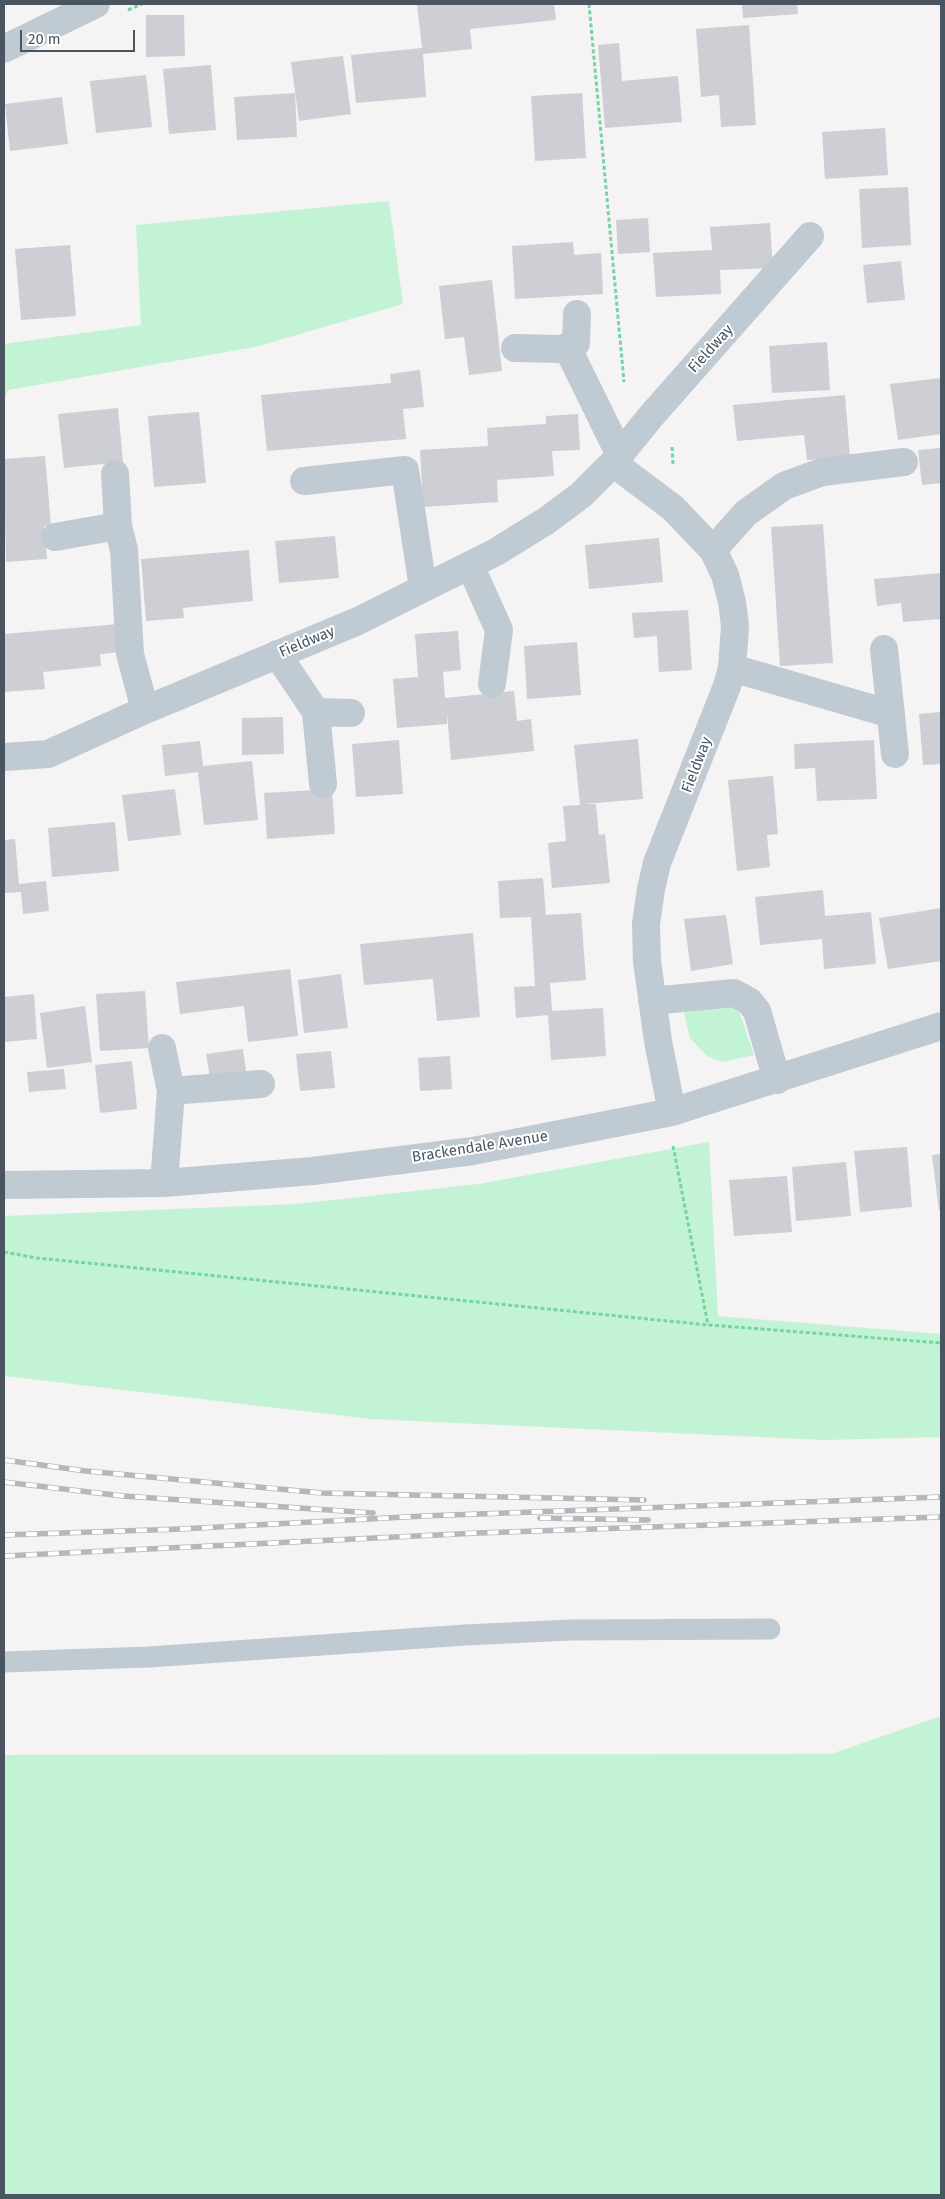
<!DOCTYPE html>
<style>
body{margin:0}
#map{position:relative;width:945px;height:2199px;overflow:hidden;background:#f5f3f3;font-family:"Fira Sans",sans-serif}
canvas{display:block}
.frame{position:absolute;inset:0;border:5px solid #495662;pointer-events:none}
.scale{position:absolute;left:20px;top:30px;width:115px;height:22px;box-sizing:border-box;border:2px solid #495662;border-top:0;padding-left:6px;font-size:15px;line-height:18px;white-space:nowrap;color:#495662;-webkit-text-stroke:4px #fff;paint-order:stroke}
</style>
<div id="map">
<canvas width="945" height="2199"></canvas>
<div class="frame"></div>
<div class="scale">20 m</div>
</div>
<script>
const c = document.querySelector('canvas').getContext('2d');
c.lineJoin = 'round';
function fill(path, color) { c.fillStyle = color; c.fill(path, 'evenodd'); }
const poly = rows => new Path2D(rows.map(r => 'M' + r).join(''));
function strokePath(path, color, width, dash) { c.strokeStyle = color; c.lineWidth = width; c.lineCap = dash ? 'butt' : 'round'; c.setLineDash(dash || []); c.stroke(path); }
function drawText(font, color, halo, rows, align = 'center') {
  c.font = font + ' "Fira Sans",sans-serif'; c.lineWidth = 4; c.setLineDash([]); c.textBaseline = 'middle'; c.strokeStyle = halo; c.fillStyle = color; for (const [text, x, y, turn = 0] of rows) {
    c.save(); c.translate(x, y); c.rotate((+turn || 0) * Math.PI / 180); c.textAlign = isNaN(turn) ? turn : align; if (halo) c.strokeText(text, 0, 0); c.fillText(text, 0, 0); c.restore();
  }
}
fill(poly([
 [389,201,403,304,255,347,8,390,4,401,4,344,141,325,136,225],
 [726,1001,738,1008,754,1055,722,1062,707,1056,690,1038,683,1008],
 [709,1142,718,1316,941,1334,941,1437,824,1440,371,1419,4,1376,4,1216,297,1204,479,1184],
 [941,1716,941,2195,4,2195,4,1755,831,1754]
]), '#c1f3d4');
fill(poly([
 [417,4,554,4,556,20,470,29,472,49,423,54,426,97,356,103,351,55,422,48],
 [742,4,797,4,798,14,743,18],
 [146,15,184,15,185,56,146,57],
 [749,25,756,125,721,127,719,95,701,97,696,29],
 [619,43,622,81,678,76,682,122,605,128,598,45],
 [343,56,351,114,299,121,291,62],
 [211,65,216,130,169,134,163,69],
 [146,75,152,127,96,133,90,81],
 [295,93,297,137,237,140,234,97],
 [582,93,586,158,535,161,531,96],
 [62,97,68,144,10,151,5,104],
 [885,128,888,175,825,179,822,132],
 [908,187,911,245,862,248,859,189],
 [648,218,650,252,618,254,616,220],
 [770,223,773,268,720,270,721,294,656,297,653,253,712,250,710,227],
 [573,242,574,255,601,253,603,294,515,299,512,246],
 [70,245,76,316,21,320,15,249],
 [901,261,905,300,867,303,863,265],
 [492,280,502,371,469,375,464,337,445,339,439,286],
 [827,342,830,390,772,393,769,346],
 [420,370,424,407,403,409,406,439,267,451,261,395,391,383,390,374],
 [941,378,941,434,898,440,890,384],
 [845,395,850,457,807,460,804,435,737,441,733,405],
 [118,408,123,462,64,468,58,414],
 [199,412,206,483,154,487,148,416],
 [578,414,580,450,552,451,554,476,497,480,498,502,423,507,420,450,488,446,487,428,546,424,546,416],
 [941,448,941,483,922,485,918,450],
 [45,456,51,525,44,526,47,559,6,562,4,459],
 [823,524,833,663,780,666,771,527],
 [335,536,339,578,279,583,275,541],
 [659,538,663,582,589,589,585,545],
 [249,550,253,601,183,608,184,618,146,621,141,559],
 [941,573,941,619,903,622,901,603,877,606,874,579],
 [688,610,692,670,659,672,657,636,634,638,632,613],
 [119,624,122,652,100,654,101,666,43,672,45,689,4,692,4,634],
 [458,631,461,670,443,672,445,698,514,691,517,721,531,719,534,751,451,760,447,713,447,724,397,728,393,679,418,677,415,634],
 [577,642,581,695,527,699,524,646],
 [941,712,941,764,923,765,919,714],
 [283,717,284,754,242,755,242,718],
 [638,739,643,799,584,804,596,804,599,835,605,834,610,883,552,888,548,843,566,841,563,806,580,805,574,745],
 [399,740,403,794,356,797,352,744],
 [874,740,877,799,817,801,815,768,795,769,794,744],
 [200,741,203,766,252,761,258,820,204,825,198,772,165,776,162,745],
 [773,776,778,834,767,835,770,867,737,871,728,780],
 [175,789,181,835,128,841,122,795],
 [332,789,335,834,267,839,264,793],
 [115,822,119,871,52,877,48,828],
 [15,839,19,884,46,881,49,911,23,914,21,892,4,893,4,840],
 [543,878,546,915,581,913,586,980,550,983,552,1011,603,1008,606,1056,551,1060,548,1015,516,1018,514,987,535,986,531,917,500,918,498,881],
 [823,890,825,916,871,912,876,964,824,969,822,939,760,945,755,897],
 [941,908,941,961,888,969,879,918],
 [726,915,733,964,691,971,684,919],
 [473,933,480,1017,437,1021,433,979,364,985,360,944],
 [290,969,298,1036,248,1042,244,1006,180,1014,176,982],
 [341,974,348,1028,304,1033,298,980],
 [145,991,149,1048,100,1051,96,994],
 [34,994,37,1039,4,1042,4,997],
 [85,1006,92,1062,47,1068,40,1013],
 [243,1049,247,1078,211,1084,206,1054],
 [331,1051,335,1088,300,1091,296,1054],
 [450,1056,452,1089,420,1091,418,1058],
 [132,1061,137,1109,100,1113,95,1065],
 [64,1069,66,1089,29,1092,27,1072],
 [907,1147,912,1207,860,1212,854,1151],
 [941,1154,941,1210,939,1211,932,1155],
 [846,1162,851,1216,796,1221,792,1167],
 [787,1176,792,1232,734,1236,729,1180]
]), '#cdcfd5');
strokePath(poly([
 [589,4,624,382],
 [128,10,142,4],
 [672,447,673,465],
 [673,1146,708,1325],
 [4,1252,37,1258,708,1325,941,1343]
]), '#76d4a4', 3, [4, 2.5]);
strokePath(poly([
 [4,1662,149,1657,465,1635,571,1630,770,1629]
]), '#c0cad2', 21);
strokePath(poly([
 [4,49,96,4],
 [567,347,620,455],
 [515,348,561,349,576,343,577,314],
 [613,463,673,508,713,550,725,575,732,602,735,626,732,668,727,686,657,863,651,889,646,924,647,961,658,1041,672,1112],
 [115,474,118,526,124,550,130,654,145,710],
 [304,481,405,470,423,588],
 [55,537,118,526],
 [713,550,746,513,784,486,822,472,904,462],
 [470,565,499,630,492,684],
 [884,649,895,754],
 [277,654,316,712,323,784],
 [732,668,891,714],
 [316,712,351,713],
 [4,757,48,754,145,710,358,621,496,552,546,521,581,495,613,463,652,415,810,236],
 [652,1001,734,993,749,1001,757,1011,777,1080],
 [162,1048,171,1091],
 [164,1183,171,1091,261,1084],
 [4,1185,164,1183,313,1171,473,1151,672,1112,941,1026]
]), '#c0cad2', 28);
const rail = poly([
 [4,1460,86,1471,322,1493,644,1500],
 [4,1482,123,1496,373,1513],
 [540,1518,648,1520],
 [4,1535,181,1529,424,1516,941,1497],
 [4,1556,478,1533,941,1517]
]);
strokePath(rail, '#b4b8bd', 5.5);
strokePath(rail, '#fff', 4, [11]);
drawText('15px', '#495662', '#fff', [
 ["Fieldway",711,349,-48],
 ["Fieldway",307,642,-23],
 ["Fieldway",697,765,-69],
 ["Brackendale Avenue",480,1147,-9]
]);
</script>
